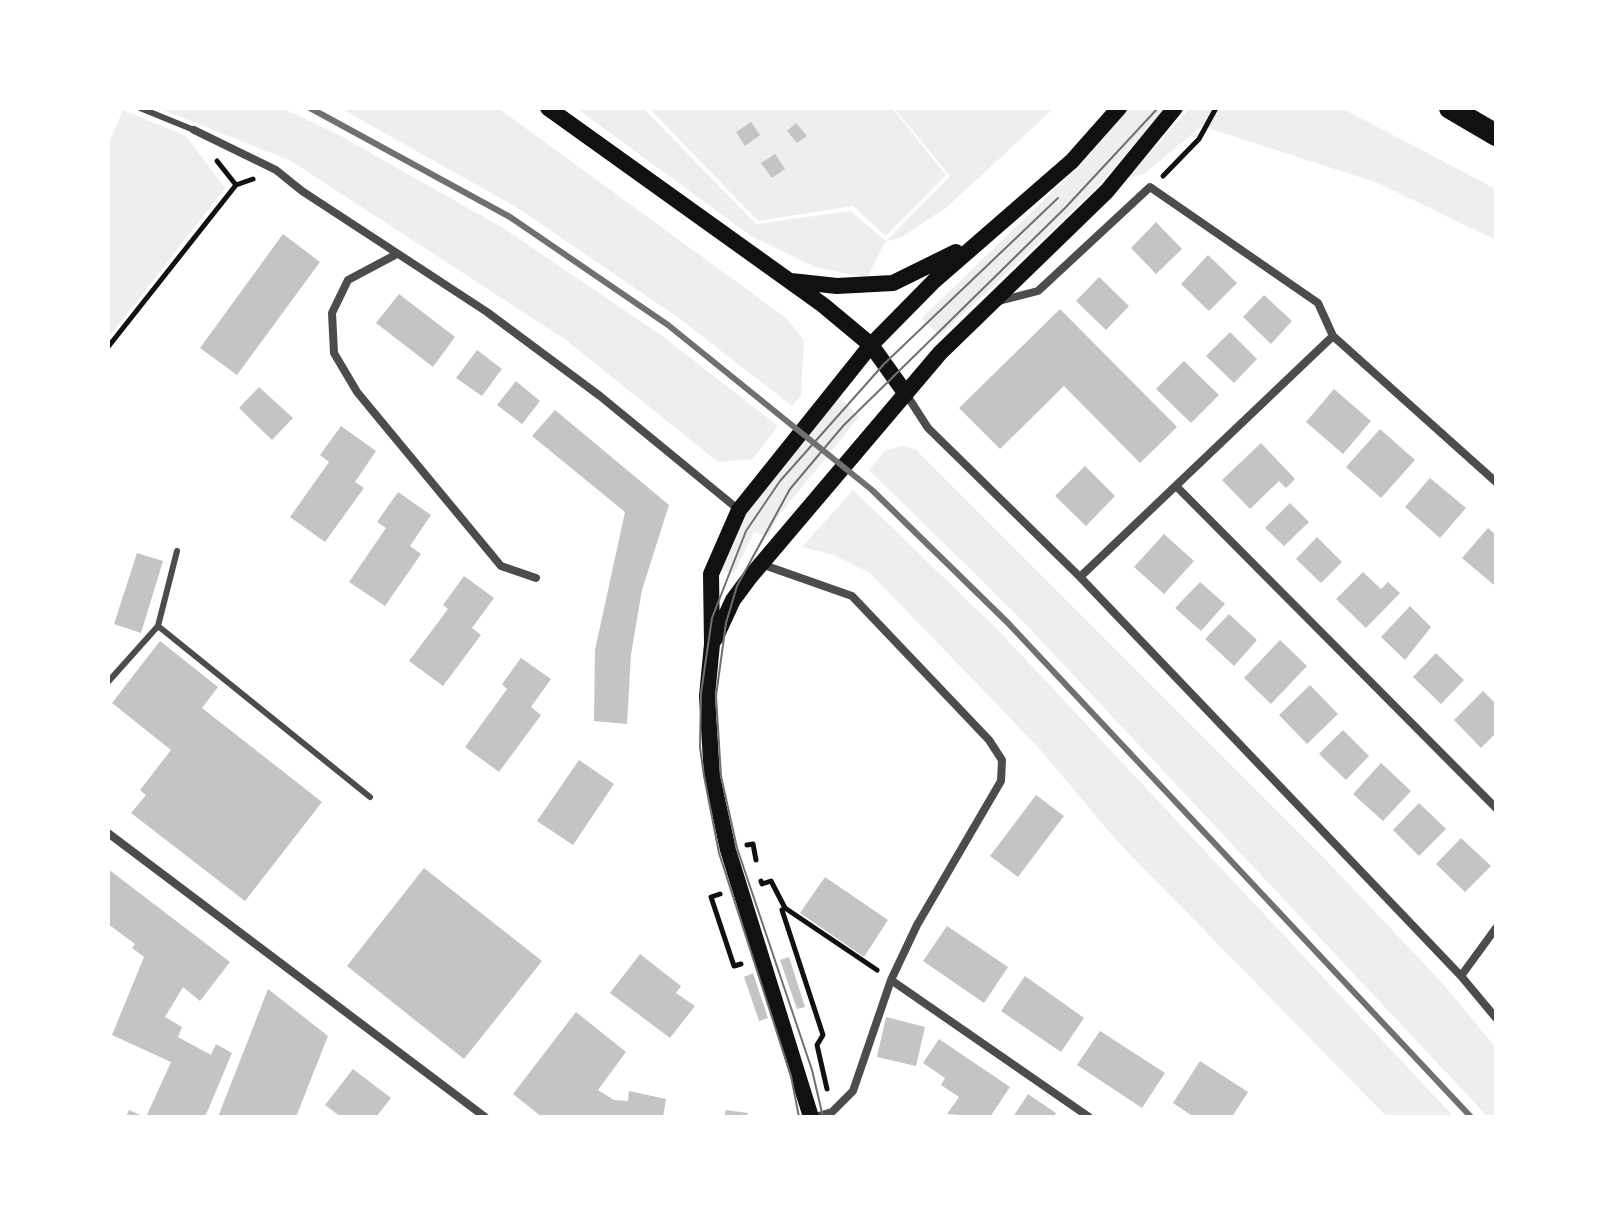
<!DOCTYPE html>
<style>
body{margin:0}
#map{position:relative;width:1604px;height:1225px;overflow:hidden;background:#fff;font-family:Raleway,sans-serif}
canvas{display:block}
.frame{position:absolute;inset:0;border:110px solid #fff;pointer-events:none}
</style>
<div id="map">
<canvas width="1604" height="1225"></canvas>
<div class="frame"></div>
</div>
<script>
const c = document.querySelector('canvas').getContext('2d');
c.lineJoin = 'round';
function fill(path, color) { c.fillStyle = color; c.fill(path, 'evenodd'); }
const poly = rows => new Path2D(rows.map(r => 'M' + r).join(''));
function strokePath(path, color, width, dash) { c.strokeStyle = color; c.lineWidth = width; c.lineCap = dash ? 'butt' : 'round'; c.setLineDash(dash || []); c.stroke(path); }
fill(poly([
 [158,108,282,108,339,135,503,228,661,335,778,426,753,459,718,462,566,340,291,161],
 [340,108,498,108,786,318,804,340,801,396,792,406,676,316,516,207],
 [576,108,643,108,756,224,850,211,886,241,950,176,894,108,1054,108,947,207,900,238,886,241,867,278,815,267,751,236],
 [649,108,892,108,946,175,886,236,853,206,758,221],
 [1129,108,1166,108,1092,193,940,336,922,319,924,316,1088,157],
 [1190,108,1341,108,1496,189,1496,240,1378,183,1202,126,1144,174,1126,179],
 [123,110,186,136,225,188,108,338,108,145],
 [842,400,859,417,779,515,768,537,754,532,734,573,721,570,733,534,751,502,836,401],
 [901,446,915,449,1325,859,1445,986,1496,1048,1496,1117,1488,1117,1017,615,869,470,885,451],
 [853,490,999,631,1454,1117,1387,1117,1117,841,1037,746,870,573,834,555,802,547]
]), '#eee');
fill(poly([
 [751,122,760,135,745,146,736,132],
 [796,123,807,136,797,143,787,131],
 [775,154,785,169,772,178,761,163],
 [1156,222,1182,249,1156,274,1131,248],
 [283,234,320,262,237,375,200,348],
 [1208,255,1237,283,1209,311,1181,284],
 [1099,277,1129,306,1106,330,1076,301],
 [399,294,455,337,433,367,376,323],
 [1264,295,1292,321,1271,344,1243,317],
 [1060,309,1177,427,1140,463,1064,386,1000,449,959,408],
 [1230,332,1257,359,1234,383,1206,356],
 [477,350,502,369,482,396,456,378],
 [1184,361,1219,395,1191,423,1156,389],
 [516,381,540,401,522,424,497,405],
 [259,387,293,418,272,440,239,408],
 [1334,389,1371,421,1343,454,1306,422],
 [555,410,669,505,642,590,631,654,627,724,594,721,595,650,625,512,532,436],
 [341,426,376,451,355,482,364,488,325,542,290,517,329,462,320,455],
 [1380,429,1415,460,1381,498,1346,467],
 [1261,443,1295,479,1286,488,1279,481,1250,509,1222,480],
 [1085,466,1115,496,1086,526,1055,496],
 [1430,478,1466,508,1440,538,1405,507],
 [398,492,431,515,410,546,421,554,385,606,349,582,386,528,377,522],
 [1290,503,1309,522,1284,546,1265,528],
 [1488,528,1496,535,1494,585,1462,558],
 [1164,534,1194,561,1164,594,1134,567],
 [1317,537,1342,562,1321,583,1296,559],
 [137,553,163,561,141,633,114,624],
 [1363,572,1381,589,1388,582,1400,593,1366,628,1336,599],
 [464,576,494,598,472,628,481,635,443,686,409,661,448,609,443,605],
 [1200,582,1225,604,1201,631,1175,608],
 [1410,606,1431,627,1405,660,1381,637],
 [1229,614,1257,640,1234,666,1205,639],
 [1280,640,1307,666,1271,704,1244,678],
 [160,641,218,687,202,708,322,802,245,901,131,813,146,795,140,790,171,750,112,703],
 [1436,653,1464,680,1441,704,1413,677],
 [521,658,551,679,531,707,541,715,499,772,465,747,507,689,502,684],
 [1310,685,1338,714,1307,744,1279,715],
 [1483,691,1496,704,1496,733,1481,748,1454,720],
 [1343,730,1369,756,1346,780,1319,754],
 [579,760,614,784,573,845,537,821],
 [1381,763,1411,791,1383,821,1353,794],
 [1036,795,1064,816,1018,877,990,856],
 [1419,803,1446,829,1419,856,1393,830],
 [1461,838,1491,866,1465,892,1436,864],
 [424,868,542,961,464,1059,347,966],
 [108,869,230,962,200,1001,183,987,165,1017,182,1027,178,1037,211,1055,216,1044,232,1053,205,1117,146,1117,171,1062,112,1035,144,957,132,948,135,944,108,924],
 [825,877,888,920,864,957,800,913],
 [947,926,1008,967,984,1003,923,961],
 [640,954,681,986,676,993,695,1006,670,1038,610,993],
 [789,957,805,1007,797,1009,780,960],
 [753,973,768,1018,759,1021,744,977],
 [1025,976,1084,1018,1061,1052,1001,1011],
 [268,989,328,1036,296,1117,218,1117],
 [576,1012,626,1052,598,1090,614,1100,628,1101,629,1091,666,1099,663,1117,542,1117,513,1094],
 [886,1017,925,1027,916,1066,877,1057],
 [1100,1031,1165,1073,1142,1108,1077,1065],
 [939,1039,1010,1087,990,1117,947,1114,959,1097,941,1085,945,1078,923,1063],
 [1200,1061,1248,1092,1232,1117,1194,1117,1173,1103],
 [353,1069,391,1098,376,1117,341,1117,325,1105],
 [1028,1094,1056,1113,1054,1117,1013,1117],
 [129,1110,145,1117,126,1117],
 [726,1110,748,1113,747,1117,724,1117]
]), '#c4c4c4');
strokePath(poly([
 [217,161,236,185],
 [1163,176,1199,139,1216,108],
 [108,347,236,185,253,179],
 [747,845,753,844,756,860],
 [761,881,762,884,771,881,785,908,877,970],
 [720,894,711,897,734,966,741,964],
 [782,910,823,1035,817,1045,827,1089]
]), '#111', 5);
strokePath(poly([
 [140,108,194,130],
 [158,626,370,797],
 [108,682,158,626,177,551]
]), '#4c4c4c', 6);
strokePath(poly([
 [194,130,276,170,302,191,487,312,600,396,739,510],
 [397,254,348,280,332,313,334,353,357,392,501,566,536,578],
 [999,301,1038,291,1150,187,1318,303,1333,336,1496,482],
 [906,394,928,428,1080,577,1461,976,1496,1018],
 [1177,487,1496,808],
 [761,564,852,596,989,740,1002,760,1001,781,917,925,891,980,853,1091,832,1112,815,1117],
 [1080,577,1333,336],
 [108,833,485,1117],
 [1461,976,1496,928],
 [891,980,1089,1117]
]), '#4c4c4c', 8);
strokePath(poly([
 [548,108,823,305,871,345,906,394],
 [791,281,837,286,893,283,956,252],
 [715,639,733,600,750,577,940,353,1107,191,1175,108],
 [811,1117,728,850,712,776,707,696,712,644,711,574,739,510,871,345,934,281,1072,161,1119,108]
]), '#111', 16);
strokePath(poly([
 [1450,108,1496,135]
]), '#111', 22);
strokePath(poly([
 [799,1117,791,1076,719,853,704,776,700,747,701,693,712,618,746,531,780,481,884,364,1058,198],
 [823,1117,812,1070,737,848,721,776,716,696,726,623,737,586,790,489,843,426,1066,207,1158,108]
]), '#707070', 2);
strokePath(poly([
 [310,108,510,217,668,325,872,490,1008,623,1471,1117]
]), '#707070', 6);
</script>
